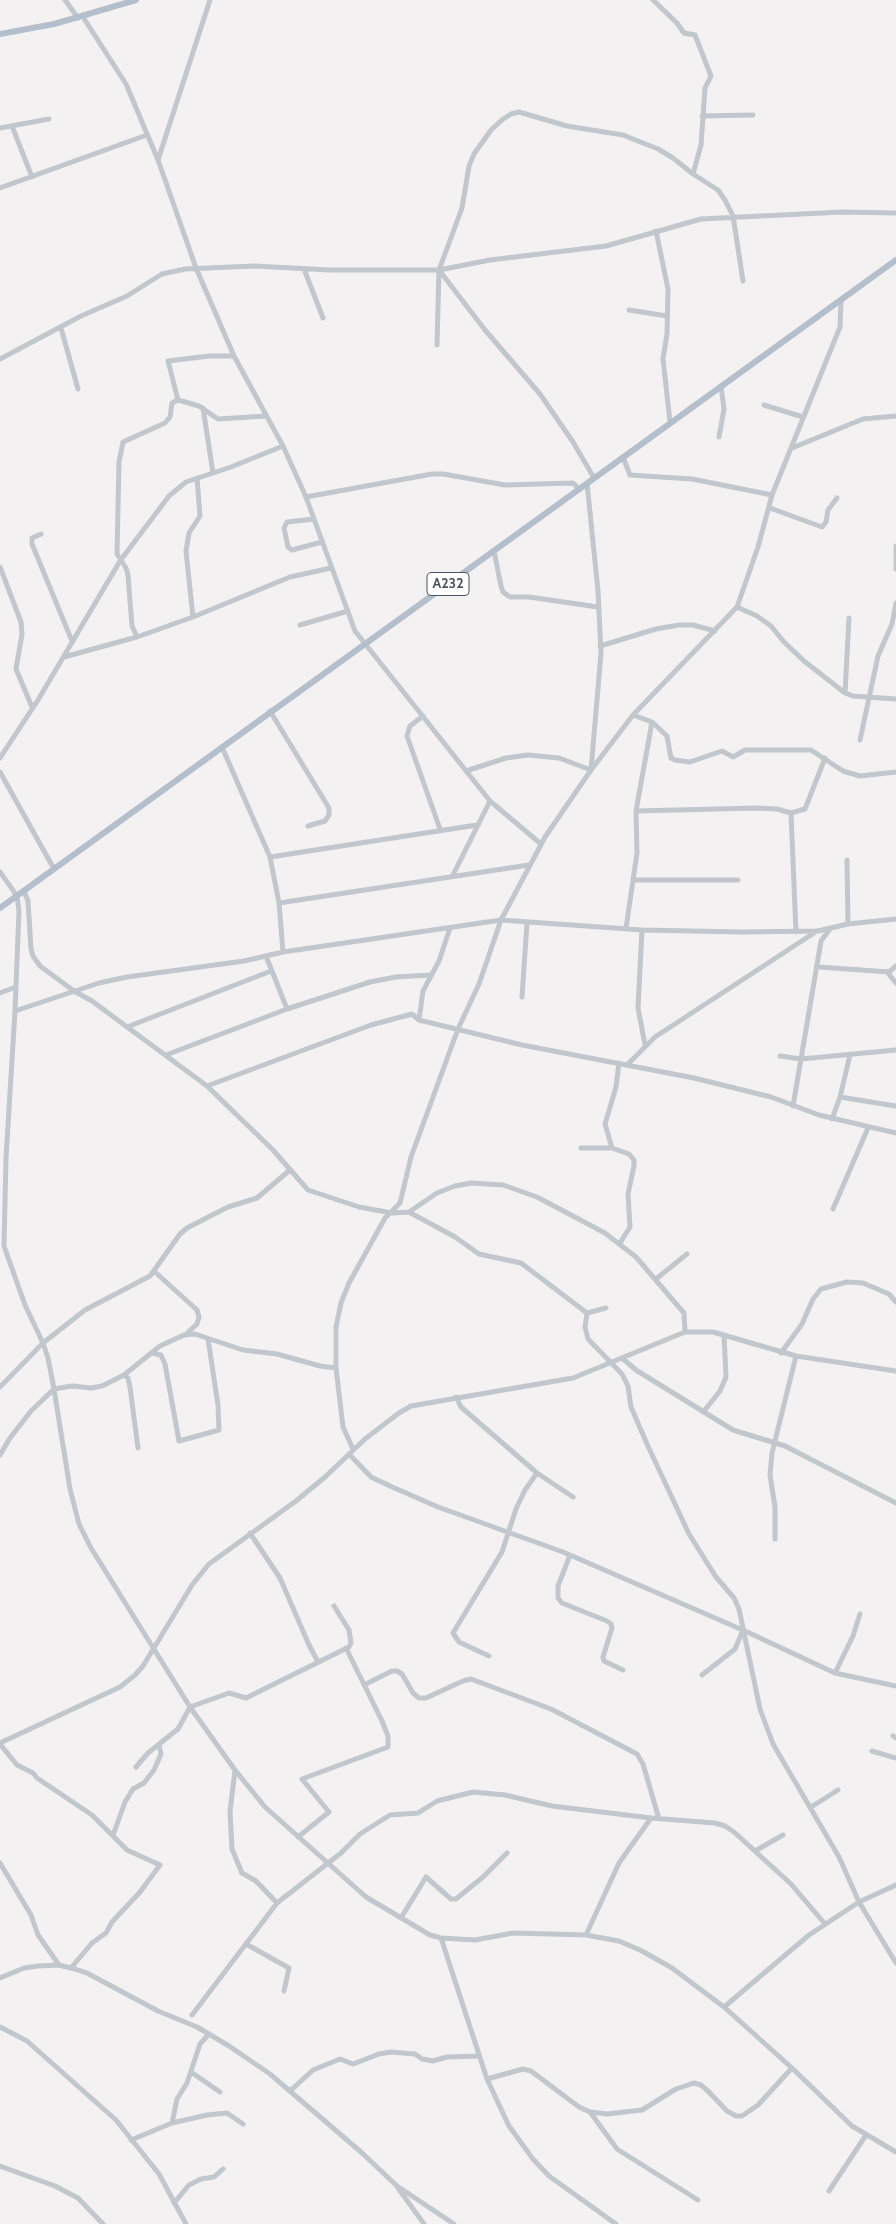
<!DOCTYPE html>
<style>
body{margin:0}
canvas{display:block;background:#f3f1f1}
</style>
<canvas width="896" height="2224"></canvas>
<script>
const c = document.querySelector('canvas').getContext('2d');
c.lineJoin = 'round';
const poly = rows => new Path2D(rows.map(r => 'M' + r).join(''));
function strokePath(path, color, width, dash) { c.strokeStyle = color; c.lineWidth = width; c.lineCap = dash ? 'butt' : 'round'; c.setLineDash(dash || []); c.stroke(path); }
function drawText(font, color, halo, rows, align = 'center') {
  c.font = font + ' Cabin,sans-serif'; c.lineWidth = 4.5; c.setLineDash([]); c.textBaseline = 'middle'; c.strokeStyle = halo; c.fillStyle = color; for (const [text, x, y, turn = 0] of rows) {
    c.save(); c.translate(x, y); c.rotate((+turn || 0) * Math.PI / 180); c.textAlign = isNaN(turn) ? turn : align; if (halo) c.strokeText(text, 0, 0); c.fillText(text, 0, 0); c.restore();
  }
}
strokePath(poly([
 [65,0,78,18],
 [653,0,677,23,684,33,695,35,711,76,705,88,701,145,693,174],
 [83,17,126,84,158,160,196,268,234,356,283,446,306,497,355,631,490,801,541,844],
 [702,116,753,115],
 [12,126,32,177],
 [0,128,49,119],
 [158,160,210,0],
 [0,188,147,135],
 [656,231,668,289,667,334,663,359,670,422],
 [304,269,323,318],
 [439,270,485,330,540,394,573,442,594,478],
 [629,310,667,316],
 [61,328,78,389],
 [437,345,439,270,462,208,469,166,474,154,491,130,503,119,511,114,519,112,567,126,623,135,658,149,673,158,693,174,718,190,725,200,733,216,743,281],
 [234,356,209,356,168,361,178,400,199,406,218,419,266,416],
 [0,359,81,316,127,296,162,274,185,269,254,266,330,270,439,270,490,260,606,246,701,219,842,212,896,213],
 [764,405,803,417],
 [203,408,213,473],
 [719,437,724,409,721,386],
 [792,448,863,419,896,416],
 [623,457,630,475,692,479,772,495],
 [306,497,432,474,443,474,505,485,573,483,579,489],
 [770,508,822,527,826,522,828,510,837,498],
 [314,519,287,522,284,528,288,547,292,550,322,542],
 [41,534,32,538,32,544,72,641],
 [896,546,896,569],
 [494,551,501,586,503,592,510,597,529,597,598,607],
 [0,567,21,622,22,634,16,669,32,707],
 [737,607,757,616,771,626,784,642,804,661,845,693,853,696,896,699],
 [193,617,186,551,189,533,200,516,197,478],
 [300,625,348,611],
 [137,637,132,626,128,575,126,568,117,554,119,462,123,442,165,423,170,417,172,403,178,400],
 [600,646,656,629,679,625,693,625,715,631],
 [64,657,137,637,193,617,290,577,331,568],
 [845,693,849,618],
 [270,711,329,808,329,815,325,821,308,826],
 [633,715,652,722,667,736,671,758,675,760,690,762,722,751,733,757,745,750,811,750,843,771,860,776,896,772],
 [423,716,410,726,407,736,440,829],
 [860,740,878,656,892,624,896,603],
 [222,747,270,857,279,903,283,952],
 [0,758,38,700,120,561,169,496,186,482,231,467,283,446],
 [466,771,506,758,528,755,559,758,591,770,601,653,598,591,587,483],
 [0,772,54,869],
 [636,811,757,808,777,809,791,813,796,932],
 [791,813,805,809,825,758],
 [270,857,477,825],
 [847,860,848,924],
 [0,872,17,896,19,911,15,1011,6,1158,4,1246,25,1305,43,1343,48,1358,54,1389,70,1489,79,1524,91,1548,190,1707,235,1770,265,1807,366,1897,430,1935,441,1938,475,1940,513,1933,586,1935,619,1941,642,1951,672,1968,724,2007,792,2068,852,2126,896,2152],
 [452,877,490,801],
 [633,880,738,880],
 [24,891,28,901,31,949,33,956,40,966,74,991,92,1001,207,1086,273,1150,308,1190,359,1207,392,1213,409,1212,437,1193,455,1186,471,1183,503,1185,537,1197,605,1233,636,1257,684,1313,685,1332],
 [279,903,529,865],
 [626,928,637,853,636,811,652,722],
 [830,929,821,941,801,1059,896,1050],
 [642,930,638,1008,645,1045],
 [266,956,287,1009],
 [819,967,889,972,896,966],
 [887,972,896,983],
 [0,993,16,987],
 [522,997,527,923],
 [15,1011,99,983,127,977,244,961,283,952,501,920,642,930,741,932,818,931,848,924,896,919],
 [419,1020,423,991,439,961,450,928],
 [127,1027,271,971],
 [166,1055,287,1009,370,982,396,977,430,975],
 [780,1056,801,1059,793,1106],
 [619,1063,616,1087,605,1124,612,1148,629,1154,634,1160,634,1166,628,1194,630,1227,620,1243],
 [627,1065,655,1037,817,931],
 [207,1086,371,1025,412,1014,419,1020,522,1045,694,1078,771,1097,819,1115,896,1133],
 [840,1097,896,1106],
 [832,1119,840,1097,850,1055],
 [581,1148,612,1148],
 [833,1209,868,1128],
 [409,1212,455,1237,479,1254,521,1263,587,1313,606,1308],
 [155,1272,197,1310,199,1317,197,1324,185,1335],
 [656,1279,687,1254],
 [587,1313,585,1327,588,1339,622,1374,628,1386,631,1407,647,1444,689,1534,716,1577,734,1598,739,1609,760,1709,773,1744,839,1857,859,1902,896,1963],
 [152,1353,161,1355,165,1364,179,1441,219,1430,218,1405,208,1339],
 [781,1353,802,1324,813,1299,821,1289,847,1282,863,1283,889,1294,896,1302],
 [622,1358,636,1370,733,1430,785,1446,896,1503],
 [124,1375,128,1378,130,1387,138,1448],
 [0,1387,43,1343,85,1310,150,1276,180,1234,187,1228,228,1207,257,1198,290,1170],
 [456,1397,461,1407,537,1473,573,1497],
 [704,1411,720,1391,726,1377,724,1335],
 [353,1449,343,1427,336,1368,336,1327,341,1303,349,1283,385,1218,400,1203,411,1157,458,1029,479,984,501,920,545,837,591,770,633,715,737,607,758,547,772,495,840,327,841,300],
 [349,1454,371,1477,390,1486,438,1507,563,1552,745,1631,835,1673,896,1686],
 [0,1455,10,1438,31,1411,54,1389,72,1386,91,1388,102,1386,124,1375,160,1346,184,1335,195,1334,243,1350,277,1354,320,1366,336,1368],
 [250,1533,280,1578,309,1645,318,1662],
 [775,1539,775,1507,770,1475,772,1453,796,1356],
 [570,1555,558,1586,558,1598,562,1603,607,1621,611,1624,612,1628,603,1657,604,1661,623,1670],
 [489,1656,459,1642,453,1633,502,1552,516,1509,525,1490,537,1473],
 [835,1673,853,1636,860,1614],
 [702,1675,735,1649,743,1630],
 [364,1685,392,1671,397,1671,402,1674,413,1693,419,1698,426,1698,463,1681,471,1679,551,1709,637,1754,643,1764,659,1819],
 [893,1736,896,1738],
 [0,1743,120,1687,135,1675,143,1666,192,1585,209,1564,296,1501,325,1477,365,1439,399,1413,411,1406,573,1378,685,1332,713,1332,796,1356,896,1371],
 [0,1744,17,1765,33,1773,37,1778,92,1815,127,1850,160,1865,140,1892,112,1922,106,1933,92,1943,71,1968],
 [872,1751,896,1758],
 [136,1767,148,1753,178,1729,190,1707,229,1693,246,1698,349,1647,351,1643,349,1630,334,1606],
 [235,1770,230,1812,232,1849,242,1873,256,1881,277,1903],
 [811,1807,838,1790],
 [113,1835,125,1802,133,1789,144,1783,154,1770,161,1754,159,1745],
 [298,1837,329,1812,302,1779,388,1747,388,1736,382,1721,346,1648],
 [755,1851,783,1835],
 [0,1863,31,1915,38,1935,59,1965],
 [401,1918,426,1877,451,1899,456,1899,483,1877,507,1853],
 [586,1935,619,1863,651,1818],
 [441,1938,487,2079,509,2126,533,2159,549,2176,616,2224],
 [246,1944,289,1968,284,1991],
 [0,1978,24,1968,38,1966,59,1965,75,1969,87,1973,158,2011,197,2027,229,2046,270,2074,361,2152,397,2186,454,2224],
 [724,2007,809,1935,859,1902,896,1885],
 [192,2015,277,1903,341,1853,360,1834,390,1815,418,1813,437,1801,473,1792,505,1795,552,1806,651,1818,715,1823,725,1826,734,1832,791,1884,825,1924],
 [0,2027,27,2041,116,2120,159,2174,186,2224],
 [191,2072,220,2092],
 [487,2079,523,2069,531,2071,579,2107,590,2112,607,2114,642,2110,676,2089,694,2083,701,2085,709,2092,727,2111,736,2116,742,2116,758,2105,792,2068],
 [290,2091,313,2070,340,2059,353,2064,379,2054,391,2052,415,2054,422,2059,433,2061,447,2057,479,2056],
 [590,2112,617,2149,698,2200],
 [172,2123,207,2115,227,2113,243,2124],
 [131,2140,172,2123,177,2099,187,2083,200,2044,209,2034],
 [0,2166,55,2186,78,2198,103,2224],
 [398,2188,424,2224],
 [829,2191,866,2135],
 [174,2203,189,2185,201,2179,214,2177,223,2169]
]), '#c1c7cd', 5);
strokePath(poly([
 [0,34,54,24,136,0],
 [0,908,896,260]
]), '#b4bfcb', 6);
for (const [x, y, w] of [
 [448,584,42]
]) { const box = new Path2D(); box.roundRect(x - w / 2, y - 11.5, w, 23, 4); c.fillStyle = '#fff'; c.fill(box); strokePath(box, '#4b535c', 1); }
drawText('bold 14px', '#4b535c', null, [
 ["A232",448,584]
]);
</script>
